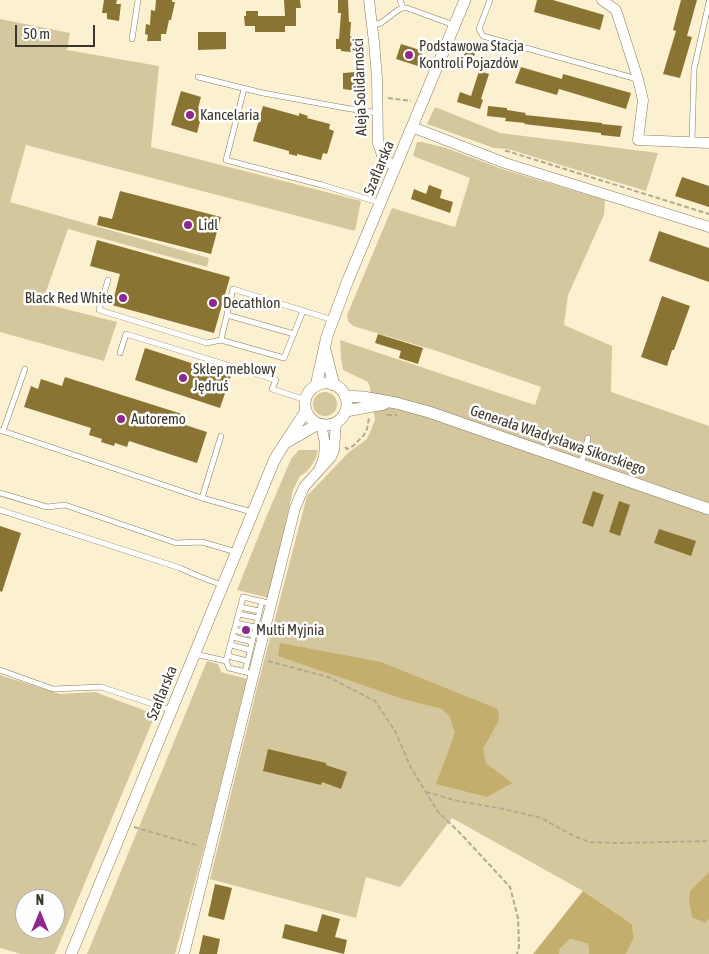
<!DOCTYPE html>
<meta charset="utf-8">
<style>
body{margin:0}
#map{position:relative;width:709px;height:954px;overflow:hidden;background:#fbf1d1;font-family:"Asap Condensed",sans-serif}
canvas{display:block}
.north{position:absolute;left:15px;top:889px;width:50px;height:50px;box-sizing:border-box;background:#fefefe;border:1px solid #b0aea9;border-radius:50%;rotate:0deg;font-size:14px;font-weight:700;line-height:20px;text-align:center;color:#3b372a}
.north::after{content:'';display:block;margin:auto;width:18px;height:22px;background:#8f278c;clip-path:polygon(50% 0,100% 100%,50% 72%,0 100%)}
.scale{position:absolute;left:15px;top:25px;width:80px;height:22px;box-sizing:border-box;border:2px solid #3b372a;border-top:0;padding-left:6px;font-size:15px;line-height:18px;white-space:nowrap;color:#3b372a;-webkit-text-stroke:4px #fefefe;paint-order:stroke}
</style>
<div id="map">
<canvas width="709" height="954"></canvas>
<div class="north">N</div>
<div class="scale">50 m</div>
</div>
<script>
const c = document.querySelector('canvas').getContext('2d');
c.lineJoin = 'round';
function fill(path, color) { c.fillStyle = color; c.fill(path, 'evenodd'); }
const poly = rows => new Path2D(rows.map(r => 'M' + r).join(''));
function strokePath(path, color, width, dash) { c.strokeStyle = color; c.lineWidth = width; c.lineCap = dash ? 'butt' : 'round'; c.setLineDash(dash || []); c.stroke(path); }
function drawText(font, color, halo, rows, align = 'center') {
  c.font = font + ' "Asap Condensed",sans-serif'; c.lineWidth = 5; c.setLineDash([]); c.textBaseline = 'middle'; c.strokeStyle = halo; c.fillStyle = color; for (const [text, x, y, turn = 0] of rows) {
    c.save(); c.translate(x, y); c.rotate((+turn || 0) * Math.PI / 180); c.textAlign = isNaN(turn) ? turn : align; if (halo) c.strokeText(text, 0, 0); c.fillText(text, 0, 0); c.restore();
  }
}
fill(poly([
 [0,19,70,33,67,50,159,66,151,147,361,201,355,231,26,145,10,202,209,258,207,267,68,229,42,303,117,322,104,361,0,332],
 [435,107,500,133,658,153,646,191,508,149,494,148,427,124],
 [417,142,422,142,446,148,502,169,605,200,604,215,568,295,564,325,612,346,611,392,709,426,709,954,626,954,634,938,632,924,583,891,452,818,400,887,366,877,356,918,210,879,259,680,307,496,349,452,367,439,375,420,370,388,368,382,343,370,341,359,340,340,535,405,541,387,437,351,353,326,348,321,347,315,392,208,455,227,470,178,413,156],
 '313 404a12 12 0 1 1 24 0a12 12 0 1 1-24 0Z',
 [299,450,318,450,316,458,310,468,305,473,300,476,293,490,269,598,237,590,267,515,291,459],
 [207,661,218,664,221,672,247,679,210,827,175,954,87,954],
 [0,675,60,694,95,692,149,712,153,720,55,954,21,954,0,948],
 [25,899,55,899,55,929,25,929],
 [570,939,588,944,589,954,559,954,560,949]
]), '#d5c79d');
fill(poly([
 [280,643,381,662,498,709,499,720,483,749,486,763,512,783,487,797,436,784,455,733,450,717,442,709,403,699,278,656],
 [709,872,709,919,705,923,692,917,689,900,690,891],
 [583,891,632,924,634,938,626,954,589,954,588,944,570,939,560,949,559,954,533,954]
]), '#c4ae6d');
fill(poly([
 [104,0,117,0,116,4,121,4,119,21,107,19,107,13,102,13],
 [156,0,172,0,172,2,175,2,171,20,169,20,166,34,161,34,161,41,147,41,148,35,145,34,146,24,150,25,151,10,155,11],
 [284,0,300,0,301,8,296,8,296,26,285,26,285,32,255,32,255,26,245,26,244,16,246,16,246,11,258,11,258,16,285,16],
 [338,0,348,0,349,22,351,22,350,36,352,37,351,52,341,51,341,49,336,49,336,39,339,39,341,13,338,13],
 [537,0,553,0,604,15,600,30,534,12],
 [681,0,697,0,687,36,692,37,680,78,663,74,676,31,673,30],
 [198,32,226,32,226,49,198,50],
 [401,44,423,51,418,66,396,59],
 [468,44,477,48,471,65,462,61],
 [521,67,562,79,563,74,631,93,626,109,559,89,557,95,515,83],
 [479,71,489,74,481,99,483,100,480,109,457,102,460,92,471,96],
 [356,72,357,91,343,89,343,73],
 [181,91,201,97,198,108,203,110,197,133,171,125],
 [263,106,299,116,299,113,308,116,307,118,330,124,329,129,334,131,327,154,323,153,321,160,297,154,297,156,289,154,289,151,253,141],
 [488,106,507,108,507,112,507,110,526,113,525,115,602,123,602,124,622,126,620,137,601,135,601,133,524,124,525,123,505,121,506,118,487,116],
 [682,177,709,186,709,207,675,196],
 [429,185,442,190,440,198,453,202,450,213,411,199,414,189,426,194],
 [120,191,221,217,211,254,97,225,99,216,112,219],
 [659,231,709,248,709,282,649,261],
 [97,240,230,277,214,333,112,305,120,274,90,266],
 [662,296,690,306,674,350,672,350,667,366,641,357],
 [378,334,423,348,418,364,399,358,401,351,375,343],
 [145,348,231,376,220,408,135,380],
 [65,377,182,414,179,423,207,432,197,463,129,441,127,447,115,443,114,446,101,442,102,439,89,435,91,428,24,407,31,386,38,389,41,379,62,386],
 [593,491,604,495,593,527,582,523],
 [619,501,630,505,620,536,609,532],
 [0,526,21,533,2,592,0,591],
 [659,529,696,541,691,556,654,543],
 [268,749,326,763,326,765,347,772,341,789,322,782,321,785,263,771],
 [215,884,232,888,224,920,208,916],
 [322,914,340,919,335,937,347,940,344,954,282,938,285,924,317,932],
 [203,935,220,939,217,954,199,954]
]), '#897433');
const service = poly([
 [400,0,403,8],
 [490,0,479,29,483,36,637,79],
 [372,25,381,23,398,10,403,8,407,8,454,25],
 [132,39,138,0],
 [198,77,263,93,345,108,378,113],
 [244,89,226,160,322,185,381,203],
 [692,142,694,69,709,2],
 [108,280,99,310,207,343,221,340,233,289,333,320],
 [227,315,294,334],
 [221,340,284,358,303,311],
 [120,353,126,334,276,380,272,389,306,400],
 [0,430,202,498,252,512],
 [3,431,25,369],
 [581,464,588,438],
 [0,493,47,507,65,505,176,543,202,542,236,552],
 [202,498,221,436],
 [0,510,180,568,198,576,222,585],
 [240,607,259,611],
 [239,614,258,618],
 [236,623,255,627],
 [234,630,254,635],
 [233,637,252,642],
 [231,645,250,650],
 [195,654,226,661,243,597,272,604],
 [228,656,247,661],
 [226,661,229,668,254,674],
 [0,670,53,689,101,687,171,710],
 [245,672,262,601]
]);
const minor = poly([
 [369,0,374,42,377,78,378,143,382,155,389,163,396,166],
 [602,0,616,10,638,79,643,100,638,140,709,143],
 [412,127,505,163,709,227],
 [320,468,324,457,325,443,321,425],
 [184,954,295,508,304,487,331,457,334,450,336,423]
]);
const tertiary = poly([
 [325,350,334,385],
 '305 404a21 21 0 1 1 42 0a21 21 0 1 1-42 0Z',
 [316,386,327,336,348,280,465,0],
 [345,396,363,397,396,403,429,412,709,509],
 [346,411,384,404],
 [287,442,318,424],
 [71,954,274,461,279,452,306,411]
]);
strokePath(service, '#867c60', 6);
strokePath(minor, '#867c60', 11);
strokePath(tertiary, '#867c60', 12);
strokePath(poly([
 [388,98,411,101],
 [505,151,507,151,709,214],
 [387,415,397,415],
 [345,447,347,449,353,446,364,435,367,429,369,418],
 [268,661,328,677,375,701,395,731,411,768,438,812,461,834,510,887,518,918,519,947,517,954],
 [426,792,458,801,504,809,541,818,572,835,589,842,620,843,709,841],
 [134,827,199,846]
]), '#b1aa91', 2, [5, 2.5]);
strokePath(service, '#fff', 5);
strokePath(minor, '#fff', 10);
strokePath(tertiary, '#fff', 11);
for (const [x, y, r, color] of [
 [409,55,5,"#8f278c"],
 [190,115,5,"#8f278c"],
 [188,225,5,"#8f278c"],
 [123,298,5,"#8f278c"],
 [213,303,5,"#8f278c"],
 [183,378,5,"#8f278c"],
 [121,419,5,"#8f278c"],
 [246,630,5,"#8f278c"]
]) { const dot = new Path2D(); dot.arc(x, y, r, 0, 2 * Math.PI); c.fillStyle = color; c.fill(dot); strokePath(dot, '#fefefe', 2); }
drawText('15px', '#3b372a', '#fefefe', [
 ["Podstawowa Stacja",419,46],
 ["Kontroli Pojazdów",419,63],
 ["Kancelaria",200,115],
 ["Lidl",198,225],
 ["Black Red White",113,298,"right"],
 ["Decathlon",223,303],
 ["Sklep meblowy",193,369],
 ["Jędruś",193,386],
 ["Autoremo",131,419],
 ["Multi Myjnia",256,630]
], 'left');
drawText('15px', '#3b372a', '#fefefe', [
 ["Aleja Solidarności",360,87,-92],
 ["Szaflarska",379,168,-68],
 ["Generała Władysława Sikorskiego",558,440,19],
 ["Szaflarska",162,693,-68]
]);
</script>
